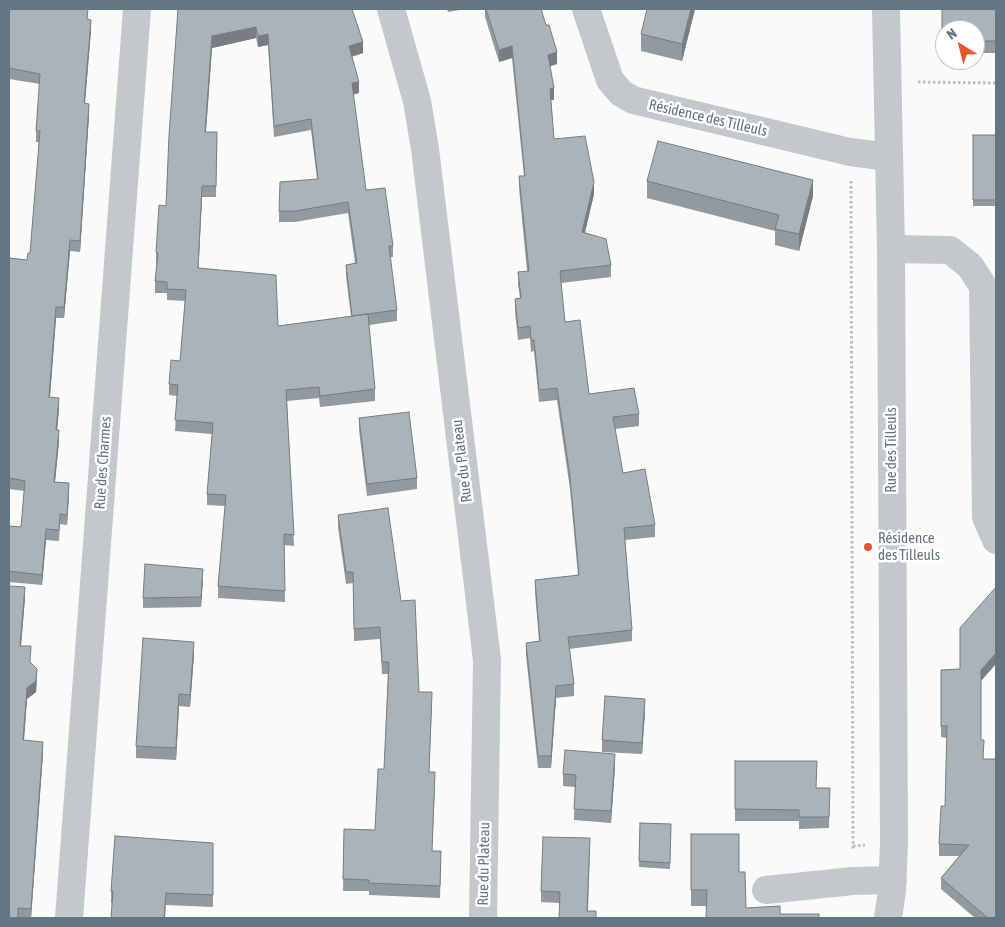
<!DOCTYPE html>
<meta charset="utf-8">
<style>
body{margin:0}
#map{position:relative;width:1005px;height:927px;overflow:hidden;background:#fafaf8;font-family:"Asap Condensed",sans-serif}
canvas{display:block}
.frame{position:absolute;inset:0;border:10px solid #657683;pointer-events:none}
.north{position:absolute;left:935px;top:20px;width:50px;height:50px;box-sizing:border-box;background:#fff;border:1px solid #c1c8cd;border-radius:50%;rotate:324deg;font-size:14px;font-weight:700;line-height:20px;text-align:center;color:#657683}
.north::after{content:'';display:block;margin:auto;width:18px;height:22px;background:#e4572e;clip-path:polygon(50% 0,100% 100%,50% 72%,0 100%)}
</style>
<div id="map">
<canvas width="1005" height="927"></canvas>
<div class="frame"></div>
<div class="north">N</div>
</div>
<script>
const c = document.querySelector('canvas').getContext('2d');
c.lineJoin = 'round';
const poly = rows => new Path2D(rows.map(r => 'M' + r).join(''));
function strokePath(path, color, width, dash) { c.strokeStyle = color; c.lineWidth = width; c.lineCap = dash ? 'butt' : 'round'; c.setLineDash(dash || []); c.stroke(path); }
function fill(path, color) { c.fillStyle = color; c.fill(path, 'evenodd'); }
function drawText(font, color, halo, rows, align = 'center') {
  c.font = font + ' "Asap Condensed",sans-serif'; c.lineWidth = 5; c.setLineDash([]); c.textBaseline = 'middle'; c.strokeStyle = halo; c.fillStyle = color; for (const [text, x, y, turn = 0] of rows) {
    c.save(); c.translate(x, y); c.rotate((+turn || 0) * Math.PI / 180); c.textAlign = isNaN(turn) ? turn : align; if (halo) c.strokeText(text, 0, 0); c.fillText(text, 0, 0); c.restore();
  }
}
strokePath(poly([
 [918,82,996,83],
 [851,181,853,850],
 [853,846,865,845]
]), '#bbbfc2', 3, [2.5, 2.5]);
strokePath(poly([
 [391,9,417,101,425,149,487,660,483,918],
 [586,9,610,80,621,93,633,100,850,152,888,157],
 [886,9,891,249,894,843,892,891,888,918],
 [891,249,950,250,970,266,983,286,986,517,996,540],
 [766,890,853,881,893,880],
 [69,918,137,9]
]), '#c3c8cc', 28);
fill(poly([
 [178,9,363,53,352,57,359,93,353,94,366,190,393,246,393,257,390,257,397,310,397,321,369,325,375,389,375,401,320,407,319,398,287,401,294,546,284,545,285,602,218,598,218,586,225,506,207,505,207,494,212,434,175,431,177,396,169,395,169,384,180,361,185,301,167,300,167,293,155,293,155,281,157,264,156,264,156,252,166,206],
 [256,38,258,47,268,45,274,137,311,130,317,179,279,211,279,222,295,222,348,213,355,263,346,265,346,276,351,316,278,326,198,268,202,197,216,197,217,132,206,132,212,48],
 [447,9,465,9,448,12],
 [485,9,523,9,557,64,550,66,554,100,551,100,554,139,594,194,585,233,611,265,611,277,561,283,565,322,589,394,639,414,639,426,615,429,623,473,655,525,655,537,625,540,632,630,632,641,569,649,574,684,574,696,556,698,551,768,538,768,526,655,526,643,539,641,535,592,535,580,578,575,570,489,557,400,539,402,534,351,531,352,530,338,518,340,515,311,515,299,520,298,518,284,518,272,527,271,519,188,519,176,524,176,512,58,499,62,485,17],
 [695,9,682,61,641,51,641,34],
 [942,9,996,9,996,53,980,53,980,56,975,56,975,30,945,44,942,44],
 [9,14,88,19,91,30,85,103,89,115,80,252,70,251,64,318,56,318,50,397,59,409,57,430,59,441,55,482,69,494,67,525,60,524,59,541,46,540,42,585,9,582,9,526,21,527,24,491,9,489,9,258,27,260,30,253,39,142,36,142,36,131,40,84,9,79],
 [973,135,996,135,996,206,973,206],
 [647,181,813,196,799,251,775,245,775,231,647,198],
 [359,418,417,478,417,489,367,496,359,430],
 [338,515,401,601,419,692,432,704,429,772,435,784,432,851,441,863,440,898,369,895,369,891,343,891,344,829,375,830,384,769,388,674,382,674,380,639,354,641,353,583,346,584,338,527],
 [203,579,201,607,143,608,143,598],
 [9,586,25,598,21,646,30,663,37,680,36,692,27,699,24,740,43,753,31,918,9,918],
 [194,654,190,707,179,706,176,760,136,758,136,746],
 [960,669,981,681,981,740,983,759,996,918,975,918,941,889,941,878,959,856,939,856,939,844,945,806,947,738,941,737,941,670],
 [645,711,642,754,602,752,602,740],
 [735,761,817,788,830,788,829,828,799,829,799,821,735,821],
 [615,766,611,823,574,820,575,787,563,786,563,774],
 [640,823,671,824,670,869,639,867],
 [691,834,739,872,746,908,780,914,819,918,706,906,691,906],
 [213,843,213,907,166,905,165,918,111,918,112,903,111,903,111,891],
 [590,849,588,911,559,903,541,902,541,891]
]), '#929a9f');
fill(poly([
 [691,9,695,9,682,61,682,44],
 [91,20,91,30,84,114,84,103],
 [256,27,256,38,212,48,205,143,205,132,212,36],
 [268,34,268,45,258,47,258,36],
 [363,42,363,53,349,57,349,46],
 [512,46,512,58,499,62,499,50],
 [557,52,557,64,548,67,548,55],
 [359,82,359,93,352,95,352,83],
 [554,88,554,100,550,100,550,89],
 [89,104,89,115,80,252,80,241],
 [813,180,813,196,799,251,799,234],
 [594,182,594,194,582,244,582,232],
 [202,186,202,197,198,279,198,268],
 [70,240,70,251,64,318,64,307],
 [56,307,56,318,49,408,49,397],
 [59,398,59,409,56,441,56,430],
 [59,430,59,441,54,492,54,482],
 [69,483,69,494,67,525,67,515],
 [46,529,46,540,42,585,42,575],
 [203,569,203,579,201,607,201,597],
 [25,587,25,598,20,656,20,646],
 [194,642,194,654,190,707,190,695],
 [996,653,996,664,981,681,981,670],
 [37,669,36,692,27,699,23,751,23,740,27,688],
 [556,686,556,698,551,768,551,756],
 [179,694,179,706,176,760,176,748],
 [645,699,645,711,642,754,642,743],
 [43,742,43,753,31,918,31,909],
 [615,754,615,766,611,823,611,811]
]), '#777d82');
const building = poly([
 [10,9,88,9,87,19,91,20,84,103,89,104,80,241,70,240,64,307,56,307,49,397,59,398,56,430,59,430,54,482,69,483,67,515,60,514,59,530,46,529,42,575,9,571,9,526,21,527,25,481,9,478,9,258,27,260,28,253,30,253,40,131,36,131,40,74,9,68,9,14,10,9],
 [178,9,352,9,363,42,349,46,359,82,352,83,366,190,385,188,393,246,389,246,397,310,352,316,346,265,357,263,348,202,295,211,279,211,280,182,318,179,311,119,274,126,268,34,258,36,256,27,212,36,205,132,217,132,216,186,202,186,198,268,276,275,278,326,368,314,375,389,320,396,319,387,286,390,294,535,284,534,285,591,218,586,226,495,207,494,213,423,175,420,178,385,169,384,171,360,180,361,186,290,167,289,167,282,155,281,158,253,156,252,159,205,166,206,169,135,178,9],
 [486,9,523,9,524,10,529,9,541,9,546,25,549,25,557,52,548,55,554,88,550,89,554,139,585,136,594,182,582,232,606,239,611,265,560,271,565,322,580,320,589,394,634,388,639,414,613,417,623,473,645,469,655,525,624,528,632,630,568,637,574,684,556,686,551,756,538,756,526,643,540,641,535,580,579,575,570,477,557,388,539,390,534,340,531,340,530,326,518,328,515,299,521,298,518,272,529,271,519,176,525,176,512,46,499,50,486,9],
 [647,9,691,9,682,44,641,34,647,9],
 [942,9,996,9,996,41,980,41,980,44,975,44,975,30,945,30,945,32,942,32,942,9],
 [973,135,996,135,996,200,973,200,973,135],
 [658,141,813,180,799,234,775,229,779,215,647,181,658,141],
 [409,412,417,478,367,484,359,418,409,412],
 [388,508,401,601,415,600,419,692,432,692,429,772,435,772,432,851,441,851,440,886,369,883,369,880,343,879,344,829,375,830,378,769,384,769,389,662,382,662,380,627,354,629,353,572,346,572,338,515,388,508],
 [145,564,203,569,201,597,143,598,145,564],
 [9,586,25,587,20,646,31,646,30,662,37,669,36,681,27,688,23,740,43,742,31,909,18,908,18,918,9,918,9,586],
 [996,587,996,653,981,670,981,740,984,740,983,759,996,759,996,918,988,918,941,878,969,845,939,844,941,806,945,806,947,726,941,726,941,670,960,669,960,628,996,587],
 [143,638,194,642,190,695,179,694,176,748,136,746,143,638],
 [605,696,645,699,642,743,602,740,605,696],
 [565,750,615,754,611,811,574,809,576,775,563,774,565,750],
 [735,761,817,761,816,788,830,788,829,817,799,817,799,810,735,809,735,761],
 [640,823,671,824,670,863,639,861,640,823],
 [691,834,739,834,739,872,745,872,746,908,780,906,780,914,819,914,819,918,706,918,707,890,691,890,691,834],
 [115,836,213,843,213,895,166,893,164,918,111,918,113,891,111,891,115,836],
 [543,837,590,838,587,911,596,911,596,918,559,918,560,892,541,891,543,837]
]);
fill(building, '#aab3b9');
strokePath(building, '#777d82', 1);
for (const [x, y, r, color] of [
 [868,547,5,"#e4572e"]
]) { const dot = new Path2D(); dot.arc(x, y, r, 0, 2 * Math.PI); c.fillStyle = color; c.fill(dot); strokePath(dot, '#fff', 2); }
drawText('15px', '#657683', '#fff', [
 ["Résidence des Tilleuls",708,118,13],
 ["Rue des Tilleuls",891,450,-90],
 ["Rue du Plateau",462,461,-97],
 ["Rue des Charmes",103,463,-86],
 ["Rue du Plateau",484,864,-89]
]);
drawText('15px', '#657683', '#fff', [
 ["Résidence",878,538],
 ["des Tilleuls",878,555]
], 'left');
</script>
